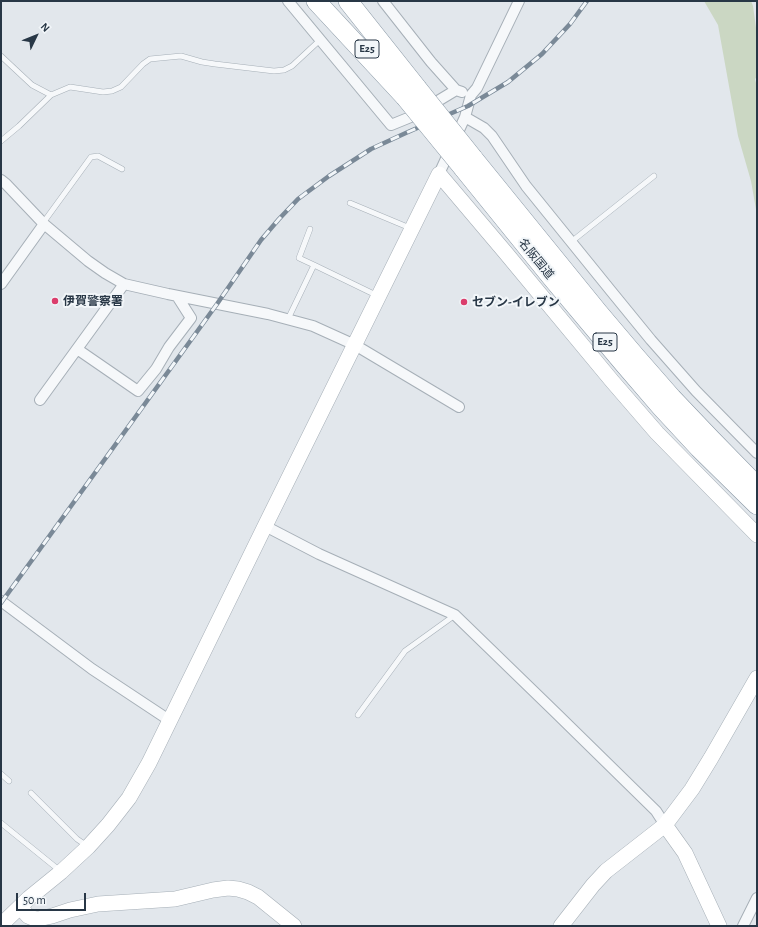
<!DOCTYPE html>
<meta charset="utf-8">
<style>
body{margin:0}
#map{position:relative;width:758px;height:927px;overflow:hidden;background:#e2e7ec;font-family:"Alegreya Sans",sans-serif}
canvas{display:block}
.frame{position:absolute;inset:0;border:2px solid #283746;pointer-events:none}
.north{position:absolute;left:16px;top:16px;width:40px;height:40px;-webkit-text-stroke:3px #f2f6f9;paint-order:stroke;rotate:47deg;font-size:11px;font-weight:700;line-height:16px;text-align:center;color:#283746}
.north::after{content:'';display:block;margin:auto;width:14px;height:18px;background:#283746;clip-path:polygon(50% 0,100% 100%,50% 72%,0 100%)}
.scale{position:absolute;left:16px;top:893px;width:70px;height:18px;box-sizing:border-box;border:2px solid #283746;border-top:0;padding-left:5px;font-size:12px;line-height:14px;white-space:nowrap;color:#283746;-webkit-text-stroke:3px #f2f6f9;paint-order:stroke}
</style>
<div id="map">
<canvas width="758" height="927"></canvas>
<div class="frame"></div>
<div class="north">N</div>
<div class="scale">50 m</div>
</div>
<script>
const c = document.querySelector('canvas').getContext('2d');
c.lineJoin = 'round';
function fill(path, color) { c.fillStyle = color; c.fill(path, 'evenodd'); }
const poly = rows => new Path2D(rows.map(r => 'M' + r).join(''));
function strokePath(path, color, width, dash) { c.strokeStyle = color; c.lineWidth = width; c.lineCap = dash ? 'butt' : 'round'; c.setLineDash(dash || []); c.stroke(path); }
function drawText(font, color, halo, rows, align = 'center') {
  c.font = font + ' "Alegreya Sans","Noto Sans JP",sans-serif'; c.lineWidth = 4; c.setLineDash([]); c.textBaseline = 'middle'; c.strokeStyle = halo; c.fillStyle = color; for (const [text, x, y, turn = 0] of rows) {
    c.save(); c.translate(x, y); c.rotate((+turn || 0) * Math.PI / 180); c.textAlign = isNaN(turn) ? turn : align; if (halo) c.strokeText(text, 0, 0); c.fillText(text, 0, 0); c.restore();
  }
}
fill(poly([
 [704,1,751,1,753,6,757,35,757,77,755,79,757,87,757,215,751,181,738,136,718,25]
]), '#cbd7c3');
const lane = poly([
 [1,56,32,85,51,95,70,87,103,92,112,91,121,87,143,64,150,59,181,56,202,62,215,64,274,71,284,70,292,66,320,40],
 [1,141,19,126,51,95],
 [350,203,410,228],
 [43,223,91,157,98,156,122,169],
 [571,242,654,176],
 [314,265,378,296],
 [288,319,314,265,299,258,310,229],
 [358,715,405,651,455,615],
 [1,774,9,781],
 [31,793,77,839,87,846],
 [1,823,59,870]
]);
const street = poly([
 [288,1,391,125,413,116,456,90],
 [383,1,431,62,456,90,462,92],
 [465,117,484,128,492,136,526,186,611,291,651,340,696,391,757,453],
 [439,174,465,117,471,95,477,88,519,1],
 [1,180,6,184,44,224,88,261,105,273,124,284,168,294,268,314,313,326,355,345,459,407],
 [1,284,44,224],
 [77,349,138,391,156,369,169,347,191,318,177,296],
 [40,400,124,284],
 [265,526,319,554,455,615,556,713,656,811,665,825],
 [1,601,92,669,169,720],
 [743,926,757,898]
]);
const secondary = poly([
 [665,825,685,853,719,926],
 [20,907,28,916,33,918,38,919,52,916,70,910,98,904,175,899,213,890,228,888,238,889,248,892,258,897,294,926],
 [1,925,29,898,61,872,88,847,108,825,129,798,149,763,265,526,439,174,505,252,612,381,657,433,757,535],
 [561,926,593,885,606,871,665,825,692,789,711,758,757,678]
]);
const highway = poly([
 [316,1,405,97],
 [348,1,417,88],
 [473,158,598,312,636,357,672,398,711,439,757,486],
 [463,168,552,278,624,364,661,407,699,448,757,505]
]);
strokePath(lane, '#a6afb7', 6);
strokePath(street, '#a6afb7', 12);
strokePath(secondary, '#a6afb7', 16);
strokePath(highway, '#8897a4', 20);
strokePath(lane, '#f6f8fa', 5);
strokePath(street, '#f6f8fa', 10);
strokePath(secondary, '#fff', 15);
strokePath(highway, '#fff', 19);
const rail = poly([
 [1,603,217,304,261,240,279,219,298,199,329,176,371,149,408,132,468,106,508,82,542,54,570,24,587,1]
]);
strokePath(rail, '#7a8997', 4.5);
strokePath(rail, '#f2f6f9', 3, [9]);
const highwayBridge = poly([
 [417,88,473,158],
 [405,97,463,168]
]);
strokePath(highwayBridge, '#8897a4', 20, []);
strokePath(highwayBridge, '#fff', 19);
for (const [x, y, r, color] of [
 [55,301,4,"#db3d6c"],
 [464,302,4,"#db3d6c"]
]) { const dot = new Path2D(); dot.arc(x, y, r, 0, 2 * Math.PI); c.fillStyle = color; c.fill(dot); strokePath(dot, '#f2f6f9', 1.5); }
for (const [x, y, w] of [
 [367,49,24],
 [605,342,24]
]) { const box = new Path2D(); box.roundRect(x - w / 2, y - 9, w, 18, 3); c.fillStyle = '#f2f6f9'; c.fill(box); strokePath(box, '#283746', 1); }
drawText('bold 11px', '#283746', null, [
 ["E25",367,49],
 ["E25",605,342]
]);
drawText('12px', '#283746', '#f2f6f9', [
 ["名阪国道",536,259,51]
]);
drawText('bold 12px', '#283746', '#f2f6f9', [
 ["伊賀警察署",63,301],
 ["セブン-イレブン",472,302]
], 'left');
</script>
